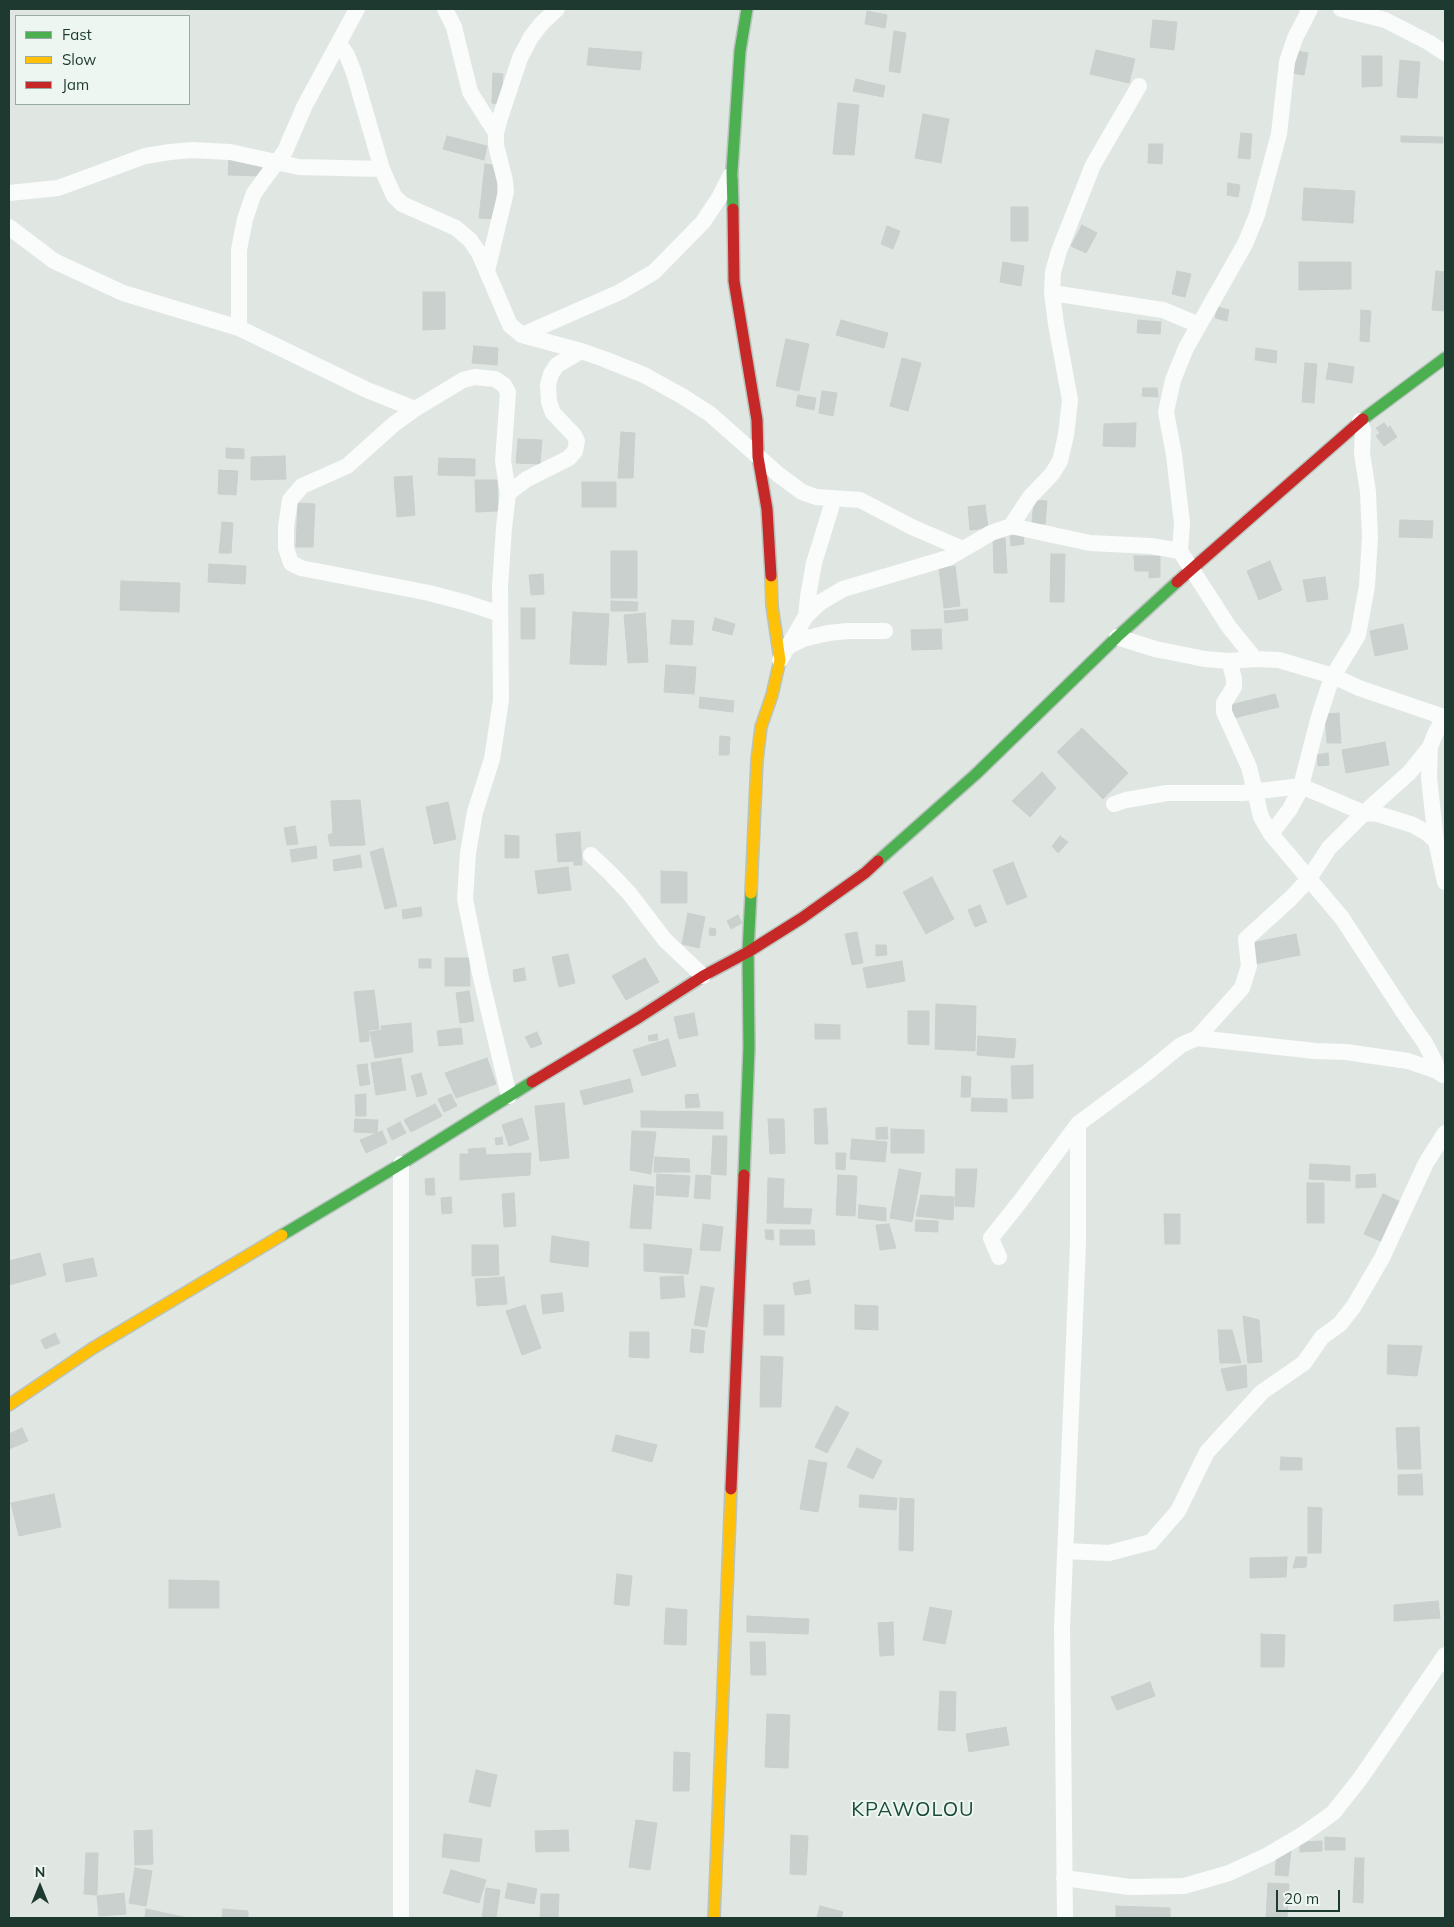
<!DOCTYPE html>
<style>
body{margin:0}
#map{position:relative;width:1454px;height:1927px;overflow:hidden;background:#e0e7e3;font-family:Mulish,sans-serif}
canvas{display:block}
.frame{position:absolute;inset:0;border:10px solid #1e3930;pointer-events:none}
.legend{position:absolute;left:15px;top:15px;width:175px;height:90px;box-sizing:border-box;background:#edf6f1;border:1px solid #9aaaa4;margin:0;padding:6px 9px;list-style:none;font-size:15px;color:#1e3930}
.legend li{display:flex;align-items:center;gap:10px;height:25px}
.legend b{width:25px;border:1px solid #9aaaa4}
.north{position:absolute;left:15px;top:1862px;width:50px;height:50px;-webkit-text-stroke:4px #edf6f1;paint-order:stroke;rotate:0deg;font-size:14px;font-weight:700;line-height:20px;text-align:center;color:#1e3930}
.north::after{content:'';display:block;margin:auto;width:18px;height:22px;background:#1e3930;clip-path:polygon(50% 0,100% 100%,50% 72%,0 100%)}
.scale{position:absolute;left:1276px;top:1890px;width:64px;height:22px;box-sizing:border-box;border:2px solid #1e3930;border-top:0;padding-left:6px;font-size:15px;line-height:18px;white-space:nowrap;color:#1e3930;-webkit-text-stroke:4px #edf6f1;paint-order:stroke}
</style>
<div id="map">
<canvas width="1454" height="1927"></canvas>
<div class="frame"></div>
<ul class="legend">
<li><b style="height:6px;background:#4caf50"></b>Fast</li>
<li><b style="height:6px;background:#ffc107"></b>Slow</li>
<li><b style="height:6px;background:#c62828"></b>Jam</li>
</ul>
<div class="north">N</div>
<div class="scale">20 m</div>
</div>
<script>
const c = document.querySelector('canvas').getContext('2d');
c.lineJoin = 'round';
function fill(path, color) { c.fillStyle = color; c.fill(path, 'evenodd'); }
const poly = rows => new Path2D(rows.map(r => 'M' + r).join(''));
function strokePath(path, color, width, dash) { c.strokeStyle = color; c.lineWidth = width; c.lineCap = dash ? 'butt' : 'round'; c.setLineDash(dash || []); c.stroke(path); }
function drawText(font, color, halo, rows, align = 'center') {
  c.font = font + ' Mulish,sans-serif'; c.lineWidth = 4; c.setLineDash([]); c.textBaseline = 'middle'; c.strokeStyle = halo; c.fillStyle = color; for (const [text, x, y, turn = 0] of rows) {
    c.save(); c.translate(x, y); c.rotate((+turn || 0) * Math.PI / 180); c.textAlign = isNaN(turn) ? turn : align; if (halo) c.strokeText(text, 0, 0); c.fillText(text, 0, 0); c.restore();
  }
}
const building = poly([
 [867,11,887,15,885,28,865,24,867,11],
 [1153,20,1177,22,1174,50,1150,47,1153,20],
 [894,31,906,33,900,73,889,71,894,31],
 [589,48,642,52,640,70,587,65,589,48],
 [1096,50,1135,59,1129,83,1090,74,1096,50],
 [1297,51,1308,53,1304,75,1292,73,1297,51],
 [1362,56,1382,56,1382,86,1362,87,1362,56],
 [1400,60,1420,62,1417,98,1397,97,1400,60],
 [493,73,503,74,501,104,492,103,493,73],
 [856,79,885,86,883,97,853,91,856,79],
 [838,103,859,105,854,155,833,154,838,103],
 [923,114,949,119,941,163,915,158,923,114],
 [1241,133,1252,134,1250,159,1238,158,1241,133],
 [447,136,487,146,484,160,443,149,447,136],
 [1401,136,1443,137,1443,143,1401,142,1401,136],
 [1149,144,1163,144,1162,164,1148,163,1149,144],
 [229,160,262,161,261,176,228,175,229,160],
 [485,164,499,166,494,219,479,218,485,164],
 [1228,183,1240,185,1238,197,1227,195,1228,183],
 [1304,188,1355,191,1353,223,1302,220,1304,188],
 [1011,207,1028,207,1028,241,1011,241,1011,207],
 [1082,225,1097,233,1086,253,1071,246,1082,225],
 [887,226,900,231,893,249,881,244,887,226],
 [1003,262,1024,266,1021,286,1000,282,1003,262],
 [1299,262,1351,262,1351,289,1299,290,1299,262],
 [1177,271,1191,274,1185,297,1172,294,1177,271],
 [1436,271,1445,272,1445,311,1432,310,1436,271],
 [423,292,445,292,445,329,423,330,423,292],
 [1218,307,1229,310,1227,321,1215,318,1218,307],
 [1361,310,1371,311,1369,342,1360,341,1361,310],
 [841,320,888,333,884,348,836,335,841,320],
 [1138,320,1161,322,1160,334,1137,333,1138,320],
 [786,339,809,344,799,391,776,386,786,339],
 [474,346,498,348,497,365,472,363,474,346],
 [1256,348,1277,351,1276,363,1255,360,1256,348],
 [902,358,921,363,908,411,890,406,902,358],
 [1305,363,1317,364,1314,403,1302,402,1305,363],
 [1329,363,1354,367,1352,383,1326,379,1329,363],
 [1143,388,1157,388,1158,397,1142,396,1143,388],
 [822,391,837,393,833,416,819,413,822,391],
 [798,395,816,398,814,410,796,406,798,395],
 [1136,423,1135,447,1103,446,1104,424,1136,423],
 [1384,423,1388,428,1390,426,1397,437,1384,446,1376,436,1380,433,1376,428,1384,423],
 [621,432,635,433,633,478,618,478,621,432],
 [518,439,542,440,540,464,516,463,518,439],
 [226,448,244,449,244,459,226,458,226,448],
 [285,456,286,479,251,480,251,457,285,456],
 [439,458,475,459,475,476,438,475,439,458],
 [219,470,238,471,236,495,218,494,219,470],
 [412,476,415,515,397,517,394,477,412,476],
 [475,480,497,480,498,511,476,512,475,480],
 [582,482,616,482,616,507,582,507,582,482],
 [1034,500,1047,501,1045,524,1032,523,1034,500],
 [298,503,315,504,313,547,296,547,298,503],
 [985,505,988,528,970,530,968,507,985,505],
 [1400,520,1433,521,1432,538,1399,537,1400,520],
 [222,522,233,523,231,553,219,553,222,522],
 [1023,535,1024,544,1011,546,1010,536,1023,535],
 [993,538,1005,538,1007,573,994,573,993,538],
 [611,551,637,551,637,598,611,598,611,551],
 [1051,554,1065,554,1064,602,1050,602,1051,554],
 [1134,556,1160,556,1160,577,1149,578,1149,571,1135,571,1134,556],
 [1270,561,1282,590,1259,600,1247,571,1270,561],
 [209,564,246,566,245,584,208,582,209,564],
 [955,566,960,606,944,608,939,568,955,566],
 [543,574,544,594,531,595,529,575,543,574],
 [1325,577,1328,599,1307,602,1303,580,1325,577],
 [121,581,180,583,179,612,120,610,121,581],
 [611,601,638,602,637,611,611,611,611,601],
 [521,608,535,608,535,639,521,639,521,608],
 [967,609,968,620,945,623,944,611,967,609],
 [573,612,609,614,606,665,570,664,573,612],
 [645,613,648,662,628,663,624,615,645,613],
 [715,618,735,624,732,635,712,630,715,618],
 [672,620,694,621,692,645,670,644,672,620],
 [1403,624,1408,649,1375,656,1370,631,1403,624],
 [941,629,942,649,912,650,911,630,941,629],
 [666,665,696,667,694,694,664,692,666,665],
 [1275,694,1279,707,1234,718,1230,705,1275,694],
 [700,697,734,701,733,712,699,708,700,697],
 [1339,713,1341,743,1327,743,1325,714,1339,713],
 [1082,728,1128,773,1103,799,1057,752,1082,728],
 [720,736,730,737,729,755,719,755,720,736],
 [1385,742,1389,765,1346,773,1342,750,1385,742],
 [1328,753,1329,765,1318,766,1317,755,1328,753],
 [1042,772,1056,788,1030,817,1012,801,1042,772],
 [360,800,365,845,330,846,328,835,333,833,331,801,360,800],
 [448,802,456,839,434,844,426,807,448,802],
 [295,826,298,844,287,845,284,828,295,826],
 [580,832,582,865,574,865,574,861,558,862,556,834,580,832],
 [505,835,519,836,519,858,505,858,505,835],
 [1060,836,1068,842,1058,853,1052,846,1060,836],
 [316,846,317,858,292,862,290,850,316,846],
 [383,848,397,906,385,909,370,852,383,848],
 [360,855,362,867,334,871,333,860,360,855],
 [1013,862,1027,897,1007,905,993,870,1013,862],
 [568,867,571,890,538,894,535,871,568,867],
 [661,871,687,872,687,903,661,903,661,871],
 [932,877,954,919,926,934,903,892,932,877],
 [980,905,987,922,975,927,968,910,980,905],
 [421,907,422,916,403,919,402,910,421,907],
 [688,913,705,917,699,948,682,944,688,913],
 [738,915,742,923,731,929,727,921,738,915],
 [710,928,716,929,715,936,709,935,710,928],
 [857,932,863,963,852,965,845,934,857,932],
 [1296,934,1300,955,1255,964,1251,943,1296,934],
 [876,945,886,945,887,955,876,956,876,945],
 [568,954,575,983,559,987,552,957,568,954],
 [445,958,469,958,470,986,445,986,445,958],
 [645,958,659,982,626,1000,612,976,645,958],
 [419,959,431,959,431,968,419,968,419,959],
 [902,961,905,981,867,988,863,968,902,961],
 [524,968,526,980,514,982,513,970,524,968],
 [374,990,379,1029,369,1030,369,1041,360,1042,354,992,374,990],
 [469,991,474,1021,460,1023,456,993,469,991],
 [936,1004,976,1006,975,1051,935,1049,936,1004],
 [908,1011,929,1011,929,1045,908,1044,908,1011],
 [694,1013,698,1035,679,1039,674,1017,694,1013],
 [411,1023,413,1052,375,1058,370,1032,382,1030,381,1026,411,1023],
 [815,1024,840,1025,840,1039,815,1039,815,1024],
 [461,1028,463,1044,439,1046,437,1031,461,1028],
 [537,1032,542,1044,531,1048,525,1037,537,1032],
 [657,1034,658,1040,649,1041,648,1036,657,1034],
 [978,1036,1016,1039,1014,1058,977,1055,978,1036],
 [668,1039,676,1066,642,1076,633,1050,668,1039],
 [401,1058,406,1090,376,1095,371,1063,401,1058],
 [487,1058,496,1084,456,1098,445,1073,487,1058],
 [367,1064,370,1084,360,1086,357,1065,367,1064],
 [1033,1065,1033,1098,1012,1099,1011,1066,1033,1065],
 [421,1073,427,1094,417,1097,411,1076,421,1073],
 [962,1076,971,1077,970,1097,961,1097,962,1076],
 [630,1079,633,1092,584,1105,580,1091,630,1079],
 [366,1094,366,1116,356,1116,355,1095,366,1094],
 [451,1094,457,1106,444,1112,438,1099,451,1094],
 [698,1094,700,1107,686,1108,685,1095,698,1094],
 [972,1098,1007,1099,1007,1112,971,1111,972,1098],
 [564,1103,569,1158,540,1161,535,1106,564,1103],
 [435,1104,442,1116,411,1132,404,1120,435,1104],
 [826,1108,828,1144,815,1144,814,1109,826,1108],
 [641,1111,723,1112,723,1129,641,1127,641,1111],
 [522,1118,529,1139,509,1146,502,1125,522,1118],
 [355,1119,378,1120,377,1133,354,1132,355,1119],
 [768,1119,784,1119,785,1153,770,1154,768,1119],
 [400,1122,406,1133,392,1140,387,1129,400,1122],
 [887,1127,888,1139,876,1139,876,1128,887,1127],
 [891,1129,924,1130,924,1153,891,1153,891,1129],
 [382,1131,387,1143,366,1153,360,1140,382,1131],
 [632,1131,656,1132,651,1174,630,1170,632,1131],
 [713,1136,727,1136,726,1175,711,1174,713,1136],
 [502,1137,503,1144,496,1145,495,1138,502,1137],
 [852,1139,887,1142,885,1162,850,1159,852,1139],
 [485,1148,486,1155,531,1153,530,1175,460,1180,460,1154,469,1154,468,1149,485,1148],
 [836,1153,846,1153,845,1170,836,1169,836,1153],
 [655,1157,689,1159,690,1172,654,1172,655,1157],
 [1310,1164,1350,1166,1350,1181,1309,1179,1310,1164],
 [899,1169,921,1173,912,1222,890,1218,899,1169],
 [956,1169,977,1169,974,1207,955,1206,956,1169],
 [657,1174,690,1176,688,1197,656,1195,657,1174],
 [1375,1174,1376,1187,1356,1188,1356,1175,1375,1174],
 [696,1175,711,1176,710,1199,694,1198,696,1175],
 [838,1175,857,1176,855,1216,836,1215,838,1175],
 [434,1178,435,1195,426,1195,425,1179,434,1178],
 [768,1178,784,1179,783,1208,812,1209,810,1224,767,1223,768,1178],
 [1307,1183,1324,1183,1324,1223,1307,1223,1307,1183],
 [634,1185,654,1187,651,1229,630,1228,634,1185],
 [514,1193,516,1226,504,1227,502,1194,514,1193],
 [1383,1194,1403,1203,1385,1243,1364,1234,1383,1194],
 [921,1195,954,1197,953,1220,916,1216,921,1195],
 [451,1197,452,1213,442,1214,441,1198,451,1197],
 [859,1205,886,1208,886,1221,858,1218,859,1205],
 [1164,1214,1180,1214,1180,1244,1165,1244,1164,1214],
 [916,1220,938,1221,938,1232,915,1231,916,1220],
 [703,1224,723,1227,720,1251,700,1250,703,1224],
 [889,1224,896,1248,880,1250,876,1225,889,1224],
 [765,1230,773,1230,774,1240,766,1239,765,1230],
 [780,1230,814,1230,815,1245,780,1245,780,1230],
 [552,1236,589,1242,588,1267,550,1262,552,1236],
 [644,1244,692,1249,688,1274,644,1271,644,1244],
 [472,1245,498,1245,499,1275,472,1276,472,1245],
 [40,1253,46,1275,9,1285,9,1261,40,1253],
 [93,1258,97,1276,66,1282,63,1264,93,1258],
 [683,1276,685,1297,661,1299,660,1277,683,1276],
 [504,1277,507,1304,477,1306,475,1279,504,1277],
 [809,1280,811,1293,795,1295,793,1283,809,1280],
 [701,1286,714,1288,707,1327,694,1325,701,1286],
 [562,1293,564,1311,543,1314,541,1295,562,1293],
 [525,1305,541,1348,522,1355,506,1311,525,1305],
 [764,1305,784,1305,784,1335,764,1335,764,1305],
 [855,1305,878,1306,878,1330,855,1329,855,1305],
 [1243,1316,1259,1320,1262,1362,1248,1363,1243,1316],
 [692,1329,705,1331,703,1353,690,1352,692,1329],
 [1218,1330,1232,1330,1241,1363,1220,1363,1218,1330],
 [630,1332,649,1332,649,1358,629,1357,630,1332],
 [55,1333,60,1343,45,1349,41,1340,55,1333],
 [1388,1345,1422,1346,1417,1376,1387,1374,1388,1345],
 [761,1356,783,1357,781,1407,760,1407,761,1356],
 [1246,1365,1247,1387,1227,1391,1221,1369,1246,1365],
 [836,1406,849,1413,827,1453,815,1447,836,1406],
 [1419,1427,1421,1469,1398,1469,1396,1428,1419,1427],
 [22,1428,28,1441,9,1449,9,1434,22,1428],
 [616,1435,657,1445,652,1462,612,1451,616,1435],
 [857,1448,882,1461,873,1479,847,1467,857,1448],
 [1281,1457,1302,1458,1302,1470,1280,1470,1281,1457],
 [809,1460,827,1463,818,1512,800,1509,809,1460],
 [1422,1474,1423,1495,1398,1495,1398,1475,1422,1474],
 [54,1494,61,1527,19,1536,11,1503,54,1494],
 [860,1495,897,1498,896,1510,859,1507,860,1495],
 [900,1498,914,1499,913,1551,899,1550,900,1498],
 [1308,1507,1322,1508,1321,1553,1308,1553,1308,1507],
 [1287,1557,1286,1577,1250,1578,1250,1558,1287,1557],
 [1296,1557,1307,1557,1306,1567,1293,1568,1296,1557],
 [617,1574,632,1576,629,1606,614,1604,617,1574],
 [169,1580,219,1581,219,1608,169,1608,169,1580],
 [1438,1601,1440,1618,1394,1621,1394,1605,1438,1601],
 [930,1607,952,1611,945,1644,923,1640,930,1607],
 [666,1608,687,1610,686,1645,664,1644,666,1608],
 [747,1616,809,1619,808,1634,747,1632,747,1616],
 [893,1622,894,1655,880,1656,878,1623,893,1622],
 [1261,1634,1285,1635,1284,1667,1261,1667,1261,1634],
 [750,1642,765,1642,766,1675,751,1675,750,1642],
 [1150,1682,1155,1696,1117,1710,1111,1697,1150,1682],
 [940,1691,956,1692,955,1731,938,1730,940,1691],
 [767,1714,790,1715,788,1768,765,1767,767,1714],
 [1006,1727,1009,1745,969,1752,966,1734,1006,1727],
 [674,1752,690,1753,689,1791,673,1791,674,1752],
 [476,1770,497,1775,490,1807,469,1802,476,1770],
 [636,1820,657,1823,650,1870,629,1867,636,1820],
 [152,1830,153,1864,135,1865,134,1831,152,1830],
 [568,1830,569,1851,536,1852,535,1831,568,1830],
 [444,1834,482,1839,479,1862,442,1857,444,1834],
 [791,1835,808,1836,806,1875,790,1874,791,1835],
 [1325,1837,1345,1838,1345,1850,1325,1850,1325,1837],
 [1322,1841,1322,1851,1300,1852,1300,1842,1322,1841],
 [1277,1851,1291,1851,1288,1876,1275,1875,1277,1851],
 [86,1853,98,1853,97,1895,84,1894,86,1853],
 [1355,1858,1364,1858,1363,1903,1353,1902,1355,1858],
 [135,1868,152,1871,146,1906,129,1903,135,1868],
 [451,1870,486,1880,479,1903,443,1893,451,1870],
 [508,1883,537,1889,534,1904,505,1898,508,1883],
 [1268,1883,1289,1884,1287,1918,1266,1918,1268,1883],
 [486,1888,500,1890,496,1918,482,1918,486,1888],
 [124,1893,126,1914,99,1916,97,1896,124,1893],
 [541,1894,559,1894,558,1918,540,1918,541,1894],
 [820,1906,843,1912,841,1918,817,1918,820,1906],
 [1116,1906,1170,1908,1170,1918,1116,1918,1116,1906],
 [146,1909,188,1918,145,1918,146,1909],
 [223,1909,248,1911,248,1918,222,1918,223,1909]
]);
fill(building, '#cad0cd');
strokePath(building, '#c9d0cc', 1);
const fast = poly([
 [733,209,732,171,740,51,747,9],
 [1363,419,1445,358],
 [878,861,976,774,1117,637,1177,582],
 [744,1175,749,1048,748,952,751,893],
 [282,1235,401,1164,532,1082]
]);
const slow = poly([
 [751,893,757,760,761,727,772,695,780,660,772,606,771,576],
 [9,1405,93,1348,282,1235],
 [714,1918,731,1489]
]);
const jam = poly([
 [733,209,734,281,757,420,758,457,767,509,771,576],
 [1177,582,1363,419],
 [532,1082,638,1018,703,976,748,952,802,918,865,873,878,861],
 [731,1489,744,1175]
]);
strokePath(fast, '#b9c4be', 14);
strokePath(slow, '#b9c4be', 14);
strokePath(jam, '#b9c4be', 14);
strokePath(poly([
 [445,9,454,27,470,92,496,133],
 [1341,9,1385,20,1428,42,1445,53],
 [339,44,347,55,354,73,382,169,394,196,402,204,456,228,470,240,479,253,510,325,522,335,581,351,604,359,644,375,682,396,710,414,779,475,802,492,816,497,860,500,912,527,963,549],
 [9,193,58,188,145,156,170,152,192,150,230,152,299,167,382,169],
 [9,227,54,261,123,293,239,328,367,390,415,409],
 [487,271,506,192,505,181,496,145,496,133,500,118,520,58,531,37,542,23,557,9],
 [1052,293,1163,310,1199,325],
 [239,328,239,250,245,219,254,193,285,151,305,105,357,9],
 [522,335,620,292,654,272,703,222,719,198,730,176],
 [508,493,527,479,569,458,575,451,577,441,574,435,553,413,549,402,548,385,551,374,557,365,581,351],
 [1011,526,1030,497,1052,474,1060,461,1066,435,1070,400,1056,324,1052,293,1053,272,1059,251,1093,165,1139,86],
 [1180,551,1182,523,1174,455,1166,412,1173,380,1186,348,1245,244,1257,215,1279,134,1287,62,1295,38,1310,9],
 [500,614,467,603,429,593,301,568,291,563,286,548,286,527,290,500,302,486,347,466,394,424,415,409,463,380,475,377,495,379,504,385,508,392,503,461,508,493,504,528,500,586,501,700,492,759,475,812,468,853,465,899,481,978,509,1096],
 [806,616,808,597,814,563,834,498],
 [1117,637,1155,649,1205,659,1229,661,1255,659,1279,660,1333,676,1359,688,1444,717],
 [789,646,803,639,828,633,848,631,885,631],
 [780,660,806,616,821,602,843,589,948,558,991,533,1011,526,1090,543,1151,546,1180,551,1229,627,1255,659],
 [1229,661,1234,678,1234,687,1224,703,1224,712,1249,767,1261,817,1271,834,1342,918,1404,1013,1425,1043,1435,1062,1437,1071],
 [1430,747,1429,778,1436,841,1445,882],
 [1114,804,1126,800,1167,793,1243,793,1301,786,1364,813,1378,814,1413,825,1427,833,1436,841],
 [1271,834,1290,809,1300,790,1318,720,1327,692,1333,676,1358,635,1367,586,1370,537,1368,492,1362,453,1363,430,1360,421],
 [591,855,610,873,629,893,665,940,703,976],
 [1197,1038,1315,1051,1346,1052,1408,1061,1437,1071,1443,1075],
 [401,1164,401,1918],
 [999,1257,991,1238,1019,1203,1078,1124,1148,1072,1181,1045,1197,1038,1242,988,1249,966,1246,939,1291,898,1308,880,1329,848,1364,813,1409,773,1430,747,1435,734,1445,716],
 [1065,1551,1109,1553,1151,1542,1178,1511,1207,1452,1262,1392,1304,1363,1322,1337,1340,1324,1354,1306,1382,1258,1426,1163,1445,1133],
 [1064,1878,1130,1887,1184,1886,1229,1873,1268,1855,1302,1835,1333,1813,1360,1779,1445,1655],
 [1065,1918,1062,1628,1078,1243,1078,1124]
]), '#fafbfb', 16);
strokePath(fast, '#4caf50', 11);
strokePath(slow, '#ffc107', 11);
strokePath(jam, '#c62828', 11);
c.letterSpacing = '1px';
drawText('20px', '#1a4b3b', '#edf6f1', [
 ["KPAWOLOU",913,1810]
]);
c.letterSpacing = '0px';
</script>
